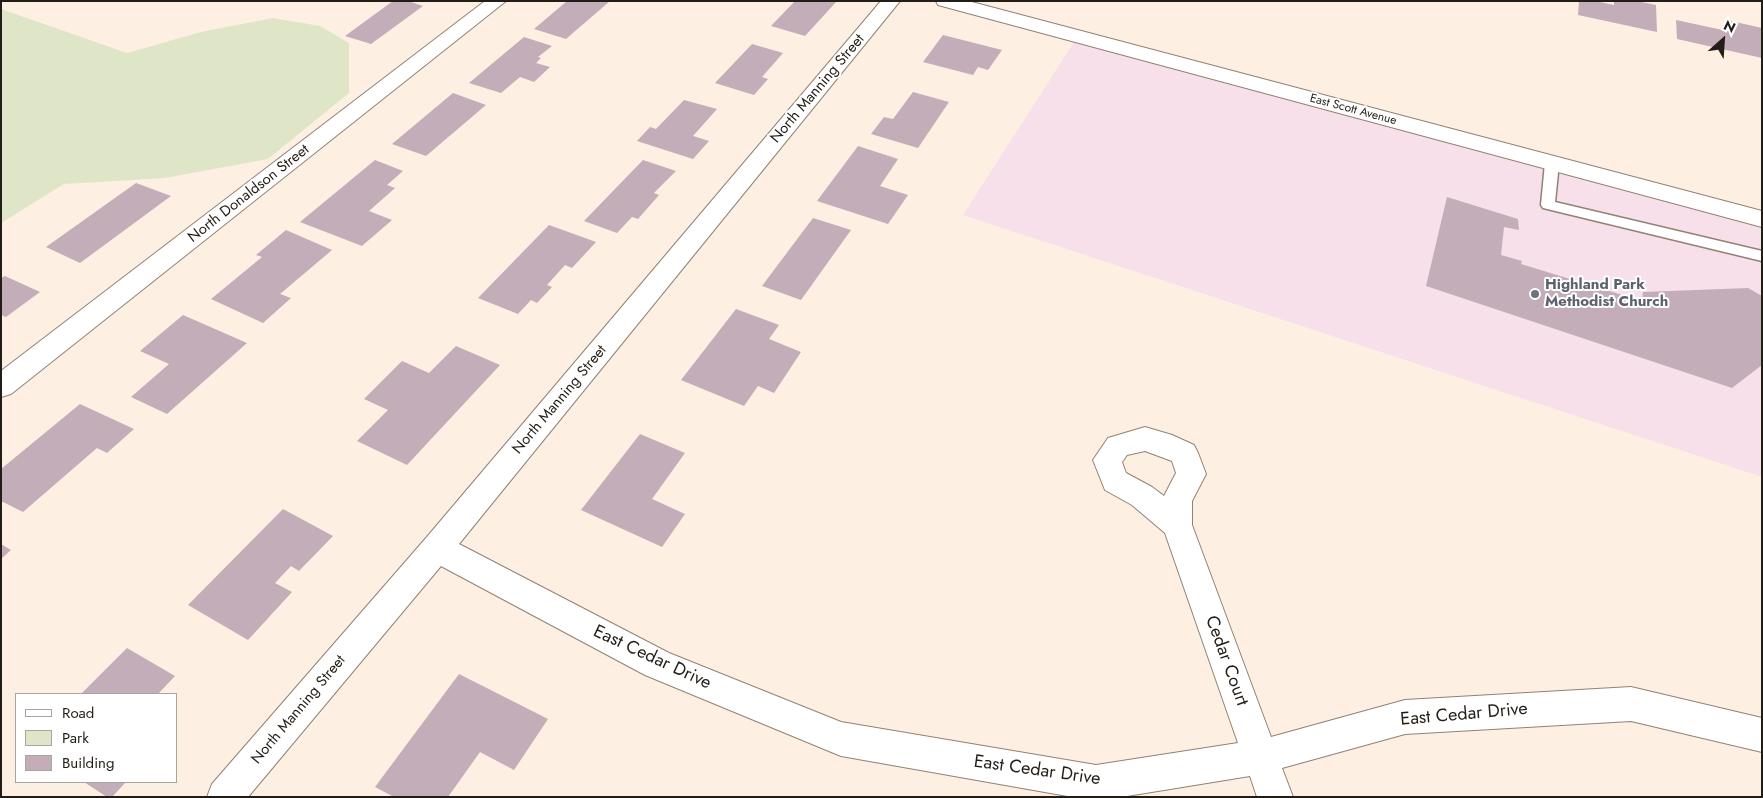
<!DOCTYPE html>
<style>
body{margin:0}
#map{position:relative;width:1763px;height:798px;overflow:hidden;background:#fdefe2;font-family:Jost,sans-serif}
canvas{display:block}
.frame{position:absolute;inset:0;border:2px solid #231d17;pointer-events:none}
.legend{position:absolute;left:15px;top:693px;width:162px;height:90px;box-sizing:border-box;background:#fff;border:1px solid #a7a5a2;margin:0;padding:6px 9px;list-style:none;font-size:15px;color:#231d17}
.legend li{display:flex;align-items:center;gap:10px;height:25px}
.legend b{width:25px;border:1px solid #a7a5a2}
.north{position:absolute;left:1698px;top:15px;width:50px;height:50px;-webkit-text-stroke:4px #fff;paint-order:stroke;rotate:26deg;font-size:14px;font-weight:700;line-height:20px;text-align:center;color:#231d17}
.north::after{content:'';display:block;margin:auto;width:18px;height:22px;background:#231d17;clip-path:polygon(50% 0,100% 100%,50% 72%,0 100%)}
</style>
<div id="map">
<canvas width="1763" height="798"></canvas>
<div class="frame"></div>
<ul class="legend">
<li><b style="height:6px;background:#fff"></b>Road</li>
<li><b style="height:14px;background:#dfe6c8"></b>Park</li>
<li><b style="height:14px;background:#c2adb8"></b>Building</li>
</ul>
<div class="north">N</div>
</div>
<script>
const c = document.querySelector('canvas').getContext('2d');
c.lineJoin = 'round';
function fill(path, color) { c.fillStyle = color; c.fill(path, 'evenodd'); }
const poly = rows => new Path2D(rows.map(r => 'M' + r).join(''));
function strokePath(path, color, width, dash) { c.strokeStyle = color; c.lineWidth = width; c.lineCap = dash ? 'butt' : 'round'; c.setLineDash(dash || []); c.stroke(path); }
function drawText(font, color, halo, rows, align = 'center') {
  c.font = font + ' Jost,sans-serif'; c.lineWidth = 4; c.setLineDash([]); c.textBaseline = 'middle'; c.strokeStyle = halo; c.fillStyle = color; for (const [text, x, y, turn = 0] of rows) {
    c.save(); c.translate(x, y); c.rotate((+turn || 0) * Math.PI / 180); c.textAlign = isNaN(turn) ? turn : align; if (halo) c.strokeText(text, 0, 0); c.fillText(text, 0, 0); c.restore();
  }
}
fill(poly([
 [1074,42,1762,228,1762,477,963,215]
]), '#f8e0eb');
fill(poly([
 [1,9,127,53,201,32,273,18,320,26,349,43,349,93,268,159,165,178,64,184,1,223]
]), '#dfe6c8');
fill(poly([
 [393,1,408,1,423,6,371,44,345,36],
 [567,1,610,1,566,39,534,29],
 [795,1,837,1,805,36,771,26],
 [1579,1,1595,1,1614,5,1614,1,1636,1,1656,5,1657,32,1578,15],
 [1676,20,1732,32,1731,21,1762,28,1762,58,1677,39],
 [943,35,1002,50,988,70,978,67,973,75,923,62],
 [524,37,552,46,538,57,541,58,536,63,550,67,534,82,520,77,501,93,469,83],
 [752,44,783,53,762,77,768,79,754,95,715,83],
 [913,92,949,102,918,148,871,134,884,117,893,119],
 [453,93,486,105,426,156,392,144],
 [684,100,717,109,693,136,709,141,693,159,637,141,650,127,656,129],
 [858,146,898,159,880,186,908,195,888,224,817,201],
 [375,160,403,171,387,185,395,188,369,211,392,220,362,246,300,222],
 [643,160,676,171,654,193,659,195,638,219,632,217,617,233,584,221],
 [136,183,171,196,80,263,46,247],
 [1447,197,1518,219,1519,230,1504,227,1501,255,1522,261,1521,264,1642,301,1643,292,1748,288,1762,296,1762,365,1732,388,1426,286],
 [813,218,851,230,801,300,762,286],
 [549,225,596,242,572,268,565,265,547,285,552,287,537,303,531,300,518,314,478,298],
 [286,230,332,250,280,294,291,298,263,323,211,299,262,257,256,255],
 [5,276,40,292,6,317,1,315,1,278],
 [736,309,779,325,769,339,801,352,774,393,758,386,744,406,681,380],
 [183,315,247,343,167,414,131,397,169,364,140,351],
 [456,346,500,365,407,465,357,441,388,410,364,399,402,361,429,373],
 [80,404,134,429,107,453,97,448,23,512,1,501,1,469],
 [640,434,685,453,652,499,685,514,662,547,581,510],
 [283,509,333,536,299,571,291,566,275,583,292,592,248,640,188,605],
 [1,544,11,550,1,559],
 [127,648,175,676,158,694,81,694],
 [459,674,548,719,514,770,480,752,448,797,394,797,375,787],
 [84,782,126,782,112,797,107,797]
]), '#c2adb8');
const lane = poly([
 [1552,159,1557,160,1559,163,1555,202,1762,251,1762,261,1543,208,1541,205,1545,163,1547,160,1552,159]
]);
const street = poly([
 [485,1,506,1,11,394,1,397,1,371,485,1],
 [881,1,900,1,459,544,669,653,841,722,1096,765,1238,743,1165,533,1132,505,1105,490,1093,460,1108,438,1145,427,1172,435,1194,445,1198,453,1206,474,1192,501,1192,525,1271,737,1405,700,1631,687,1762,718,1762,752,1631,721,1405,734,1282,768,1293,797,1257,797,1250,776,1121,797,1073,797,841,756,645,675,441,566,248,797,207,797,212,784,426,538,881,1],
 [1145,451,1172,461,1176,473,1164,496,1152,487,1126,473,1122,462,1127,455,1145,451],
 [936,1,968,1,1762,211,1762,227,938,5,936,1]
]);
strokePath(lane, '#928273', 3);
strokePath(street, '#928273', 2);
fill(lane, '#fff');
fill(street, '#fff');
for (const [x, y, r, color] of [
 [1535,294,5,"#6b7280"]
]) { const dot = new Path2D(); dot.arc(x, y, r, 0, 2 * Math.PI); c.fillStyle = color; c.fill(dot); strokePath(dot, '#fff', 2); }
drawText('12px', '#231d17', '#fff', [
 ["East Scott Avenue",1353,110,15]
]);
drawText('15px', '#231d17', '#fff', [
 ["North Manning Street",818,89,-50],
 ["North Donaldson Street",249,194,-38],
 ["North Manning Street",560,400,-50],
 ["North Manning Street",299,710,-50]
]);
drawText('bold 15px', '#5b616d', '#fff', [
 ["Highland Park",1545,285],
 ["Methodist Church",1545,302]
], 'left');
drawText('18px', '#231d17', '#fff', [
 ["East Cedar Drive",652,658,25],
 ["Cedar Court",1226,661,70],
 ["East Cedar Drive",1464,715,-5],
 ["East Cedar Drive",1037,771,8]
]);
</script>
